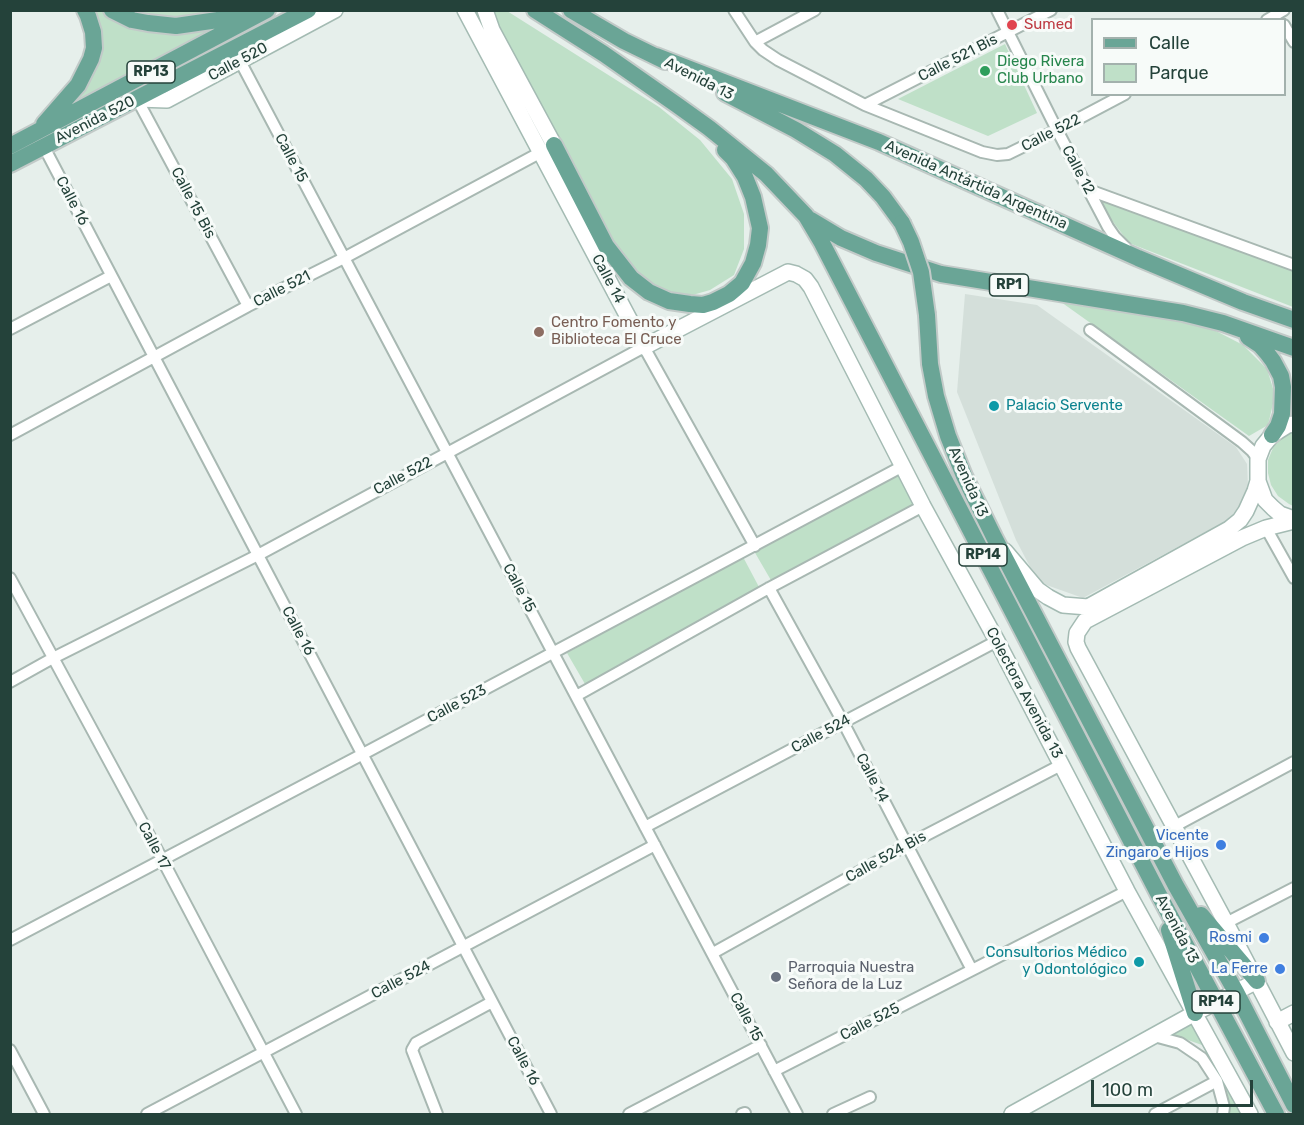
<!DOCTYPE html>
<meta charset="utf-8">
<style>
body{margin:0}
#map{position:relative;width:1304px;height:1125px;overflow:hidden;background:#e6efeb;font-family:Rubik,sans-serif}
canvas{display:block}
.frame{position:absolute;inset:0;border:12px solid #24423a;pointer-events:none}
.legend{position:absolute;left:1091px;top:18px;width:195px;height:78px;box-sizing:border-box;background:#f7fbf9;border:2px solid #a3b1ad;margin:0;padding:8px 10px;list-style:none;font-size:18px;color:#24423a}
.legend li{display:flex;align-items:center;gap:12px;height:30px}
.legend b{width:30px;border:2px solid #a3b1ad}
.scale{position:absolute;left:1091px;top:1080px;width:162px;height:27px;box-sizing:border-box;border:3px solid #24423a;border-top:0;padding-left:8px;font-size:18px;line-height:21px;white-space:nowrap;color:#24423a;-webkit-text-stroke:4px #f7fbf9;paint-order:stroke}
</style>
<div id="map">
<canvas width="1304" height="1125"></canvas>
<div class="frame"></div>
<ul class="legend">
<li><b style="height:8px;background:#6aa596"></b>Calle</li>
<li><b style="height:16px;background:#bfe0c8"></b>Parque</li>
</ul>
<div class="scale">100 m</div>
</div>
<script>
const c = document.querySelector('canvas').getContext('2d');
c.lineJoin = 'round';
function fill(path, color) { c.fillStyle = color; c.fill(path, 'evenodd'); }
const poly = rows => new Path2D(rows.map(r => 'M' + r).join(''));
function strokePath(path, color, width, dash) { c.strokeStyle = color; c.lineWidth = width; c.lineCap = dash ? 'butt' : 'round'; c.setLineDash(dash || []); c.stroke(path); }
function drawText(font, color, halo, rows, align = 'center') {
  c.font = font + ' Rubik,sans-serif'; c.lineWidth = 6; c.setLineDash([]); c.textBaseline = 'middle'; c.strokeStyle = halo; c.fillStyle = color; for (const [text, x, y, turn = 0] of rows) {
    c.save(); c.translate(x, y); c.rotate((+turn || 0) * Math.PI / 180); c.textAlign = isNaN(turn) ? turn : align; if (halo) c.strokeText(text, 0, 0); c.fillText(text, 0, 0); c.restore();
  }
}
fill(poly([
 [965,294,1037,305,1236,447,1247,464,1248,486,1242,505,1226,521,1083,598,1038,582,1016,540,957,392]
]), '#d4dfda');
fill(poly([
 [94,11,103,11,105,13,222,25,60,115,100,30,98,18],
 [129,11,232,11,219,15,153,18],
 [493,11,507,11,659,107,700,140,732,179,744,214,744,249,734,275,710,290,689,296,668,294,638,277,619,253,497,27],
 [1005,44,1037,113,988,136,898,99],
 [1089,190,1293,268,1293,307,1129,243],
 [1061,302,1190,322,1218,332,1243,345,1267,369,1275,395,1268,425,1249,436],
 [1293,430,1293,506,1289,504,1278,496,1271,485,1268,473,1268,460,1273,448,1280,438],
 [898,474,915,505,772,582,754,551],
 [742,555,759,587,585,684,567,653],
 [1192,1023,1243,1114,1227,1114,1221,1082,1202,1045,1171,1034]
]), '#bfe0c8');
const street = poly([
 [734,10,755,42,763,50,778,60,865,105,982,152,997,155,1008,154,1057,130,1125,94],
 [997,10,1057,130,1108,227,1115,237,1126,248],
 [1267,20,1284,10],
 [1284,25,1294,42],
 [755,42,815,10],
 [240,61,797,1114],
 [137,99,248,306],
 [865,105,1051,10],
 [44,147,551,1114],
 [1089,190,1294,265],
 [10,329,111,276],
 [1090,330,1242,442,1252,451,1258,459],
 [10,435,248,306,344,258,545,150],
 [1266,528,1294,578],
 [10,578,162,859,296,1114],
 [769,588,843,722,972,970],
 [10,682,53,658,258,555,644,347,755,546],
 [576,696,769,588,923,506],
 [645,827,997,641],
 [1173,827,1294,762],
 [1226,923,1294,888],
 [10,940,363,754,903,466],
 [713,953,907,845,1061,765],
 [1154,1036,1180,1043,1202,1058,1217,1081,1224,1107,1223,1114],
 [10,1050,44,1114],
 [774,1071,1127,891],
 [147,1114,655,845],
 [437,1114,412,1050,416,1043,492,1002],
 [629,1114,761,1045],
 [742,1114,745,1113],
 [833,1114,870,1097],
 [1155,1114,1217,1081]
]);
const secondary = poly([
 [465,10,644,347,788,272,796,274,805,279,811,287,923,506,997,641,1127,891,1250,1114],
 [485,10,492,30,554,145],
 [137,99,167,100,335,10],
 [1294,424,1288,425,1272,435,1263,446,1258,459,1258,481,1265,500,1273,508,1280,514,1294,519],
 [1294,521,1266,528,1242,538,1085,621,1077,633,1076,642,1078,648,1226,923,1294,1053],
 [1005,551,1038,590,1048,597,1063,605,1088,607,1229,529,1240,520,1246,511,1255,491,1258,481],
 [1277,1022,1294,1013],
 [1012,1114,1195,1013,1257,981]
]);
const primary = poly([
 [112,10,132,20,148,23,176,26,218,20,248,13],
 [535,10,604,54,677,105,709,128,766,174,806,216,822,243,1159,895,1276,1114],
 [571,10,624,41,665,61],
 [656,56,879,142,1138,258,1243,302,1294,320],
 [725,93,796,130,835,154,866,179,883,197,902,223],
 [44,124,78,85,91,59,94,48,93,32,88,16,85,10],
 [554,145,606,246,631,278,649,292,669,301,690,304,703,305,713,302,729,294,735,289,742,283,753,263,758,245,760,228,753,197,745,177,733,158,725,150],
 [10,146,267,10],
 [10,164,308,10],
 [811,220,841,238,876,253,941,274,1183,313,1223,323,1294,348],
 [927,315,930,364,936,396,948,436,964,476,994,537,1176,886,1236,992,1294,1105],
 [1248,337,1260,345,1267,353,1273,361,1281,376,1283,387,1282,414,1278,426,1272,435],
 [1201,915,1257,981],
 [1169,930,1195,1013]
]);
strokePath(street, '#a8b8b2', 14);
strokePath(secondary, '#a4bbb3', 18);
strokePath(primary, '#c2cac8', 20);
strokePath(street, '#fff', 10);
strokePath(secondary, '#fff', 15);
strokePath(primary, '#6aa596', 16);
const primaryBridge = poly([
 [902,223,911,242,921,272,927,315]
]);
strokePath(primaryBridge, '#c2cac8', 20, []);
strokePath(primaryBridge, '#6aa596', 16);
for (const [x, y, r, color] of [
 [1012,25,6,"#e0444e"],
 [985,71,6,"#2e9e5b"],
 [539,332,6,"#8d6e63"],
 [994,406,6,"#0f9aa8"],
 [1221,845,6,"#3f7fe0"],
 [1264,938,6,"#3f7fe0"],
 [1139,962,6,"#0f9aa8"],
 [1280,969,6,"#3f7fe0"],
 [776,977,6,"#6b7280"]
]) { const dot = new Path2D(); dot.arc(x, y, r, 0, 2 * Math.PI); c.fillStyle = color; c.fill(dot); strokePath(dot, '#f7fbf9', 2); }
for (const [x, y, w] of [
 [151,72,48],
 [1009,285,39],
 [983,555,48],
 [1216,1002,48]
]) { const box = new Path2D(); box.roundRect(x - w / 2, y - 11, w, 22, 4.5); c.fillStyle = '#f7fbf9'; c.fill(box); strokePath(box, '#24423a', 1.5); }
drawText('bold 14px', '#24423a', null, [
 ["RP13",151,72],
 ["RP1",1009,285],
 ["RP14",983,555],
 ["RP14",1216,1002]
]);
drawText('15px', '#be3a42', '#f7fbf9', [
 ["Sumed",1024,25]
], 'left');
drawText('15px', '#24423a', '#f7fbf9', [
 ["Calle 521 Bis",958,58,-27],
 ["Calle 520",238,62,-28],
 ["Avenida 13",699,79,27],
 ["Avenida 520",95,120,-27],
 ["Calle 522",1051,133,-27],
 ["Calle 15",291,158,62],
 ["Calle 12",1078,170,62],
 ["Avenida Antártida Argentina",976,185,24],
 ["Calle 16",72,201,62],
 ["Calle 15 Bis",193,203,62],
 ["Calle 14",608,279,62],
 ["Calle 521",282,289,-27],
 ["Calle 522",403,476,-28],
 ["Avenida 13",968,482,66],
 ["Calle 15",519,588,62],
 ["Calle 16",298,631,62],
 ["Colectora Avenida 13",1024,693,62],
 ["Calle 523",457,704,-28],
 ["Calle 524",821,734,-28],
 ["Calle 14",872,778,62],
 ["Calle 17",154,846,62],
 ["Calle 524 Bis",886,857,-29],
 ["Avenida 13",1177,929,62],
 ["Calle 524",401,980,-28],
 ["Calle 15",746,1017,62],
 ["Calle 525",870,1022,-27],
 ["Calle 16",523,1061,62]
]);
drawText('15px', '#27864d', '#f7fbf9', [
 ["Diego Rivera",997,62],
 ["Club Urbano",997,79]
], 'left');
drawText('15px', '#785e54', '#f7fbf9', [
 ["Centro Fomento y",551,323],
 ["Biblioteca El Cruce",551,340]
], 'left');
drawText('15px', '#0d838f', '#f7fbf9', [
 ["Palacio Servente",1006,406],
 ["Consultorios Médico",1127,953,"right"],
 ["y Odontológico",1127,970,"right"]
], 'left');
drawText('15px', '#366cbe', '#f7fbf9', [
 ["Vicente",1209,836],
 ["Zingaro e Hijos",1209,853],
 ["Rosmi",1252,938],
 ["La Ferre",1268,969]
], 'right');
drawText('15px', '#5b616d', '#f7fbf9', [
 ["Parroquia Nuestra",788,968],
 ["Señora de la Luz",788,985]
], 'left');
</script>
